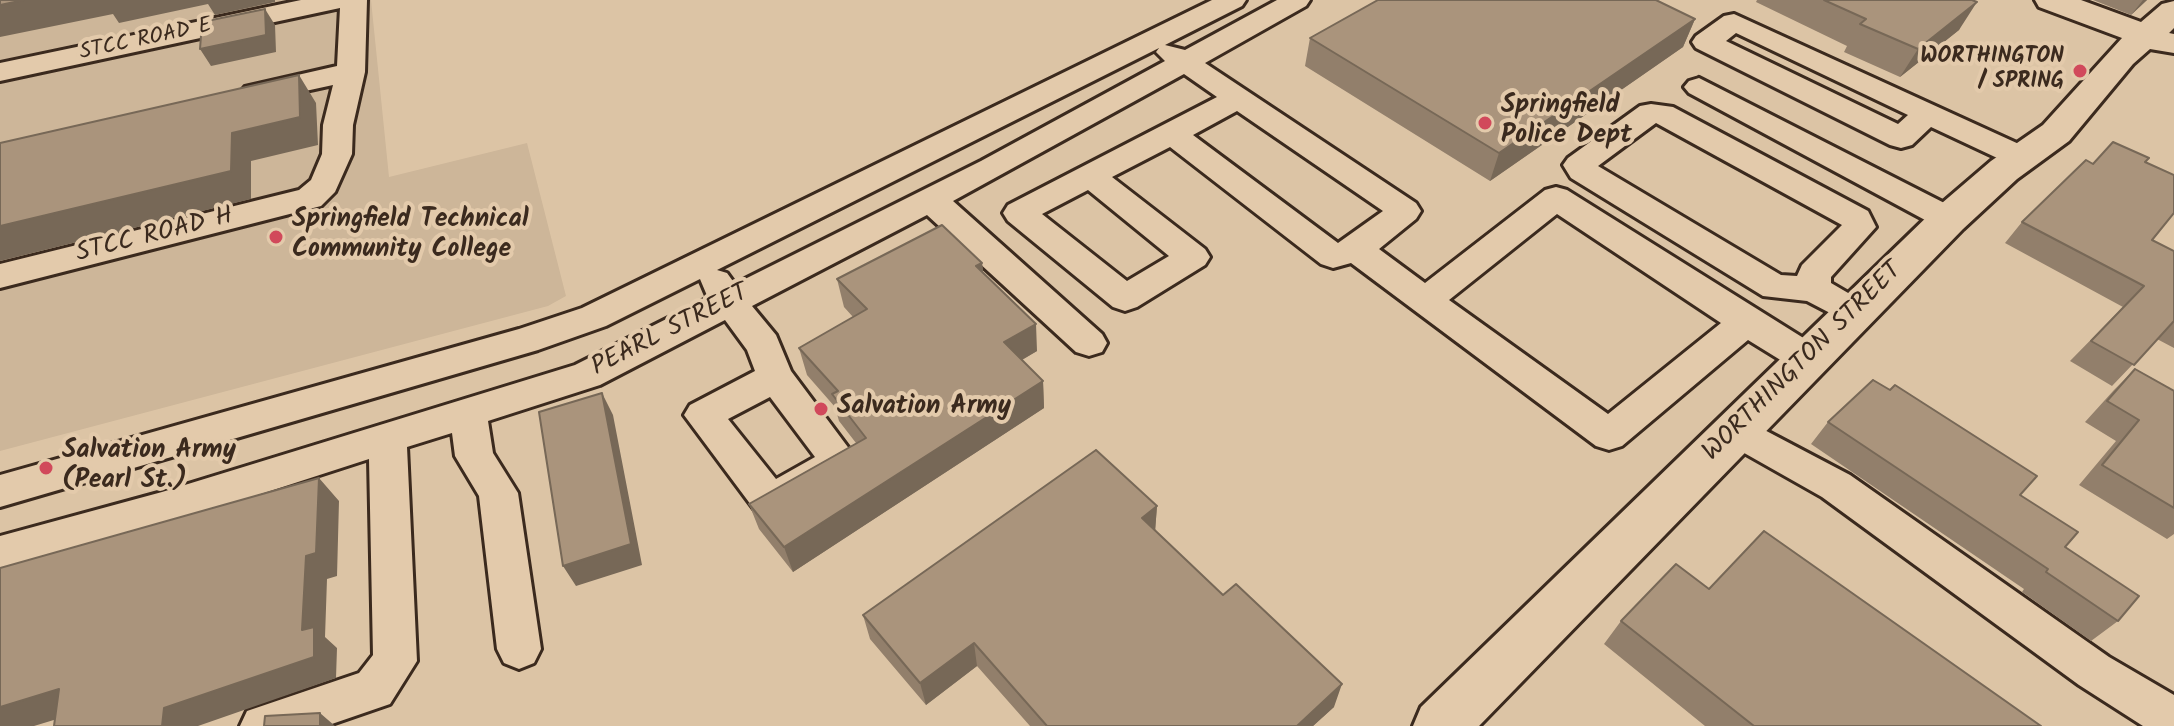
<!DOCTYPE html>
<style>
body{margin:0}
canvas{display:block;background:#dcc4a5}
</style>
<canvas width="2174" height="726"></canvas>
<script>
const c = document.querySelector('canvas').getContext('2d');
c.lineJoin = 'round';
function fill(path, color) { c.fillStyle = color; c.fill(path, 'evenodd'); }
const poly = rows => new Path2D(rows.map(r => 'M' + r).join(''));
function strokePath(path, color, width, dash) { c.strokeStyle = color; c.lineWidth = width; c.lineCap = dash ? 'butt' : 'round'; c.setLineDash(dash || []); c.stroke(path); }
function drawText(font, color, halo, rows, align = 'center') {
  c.font = font + ' Kalam,sans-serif'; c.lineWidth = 8; c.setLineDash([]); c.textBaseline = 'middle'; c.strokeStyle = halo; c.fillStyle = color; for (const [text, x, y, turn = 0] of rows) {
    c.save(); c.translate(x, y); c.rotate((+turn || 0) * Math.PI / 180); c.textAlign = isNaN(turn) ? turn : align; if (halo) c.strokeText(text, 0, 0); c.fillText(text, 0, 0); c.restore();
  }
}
fill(poly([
 [0,0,371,0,389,177,527,143,566,296,548,306,0,451]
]), '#cdb699');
const minor = poly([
 [301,0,367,0,365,72,353,125,352,154,335,192,321,206,0,288,0,264,299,190,311,180,322,154,323,125,333,85,255,102,245,99,240,93,245,87,337,66,340,8,0,81,0,63,301,0],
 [1212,0,1246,0,1242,6,1165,45,1185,50,1277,0,1310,0,1306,6,1205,63,1416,203,1421,211,1416,219,1379,249,1425,283,1545,190,1556,187,1567,190,1821,349,1826,359,1821,369,1808,373,1795,369,1748,340,1622,446,1609,450,1596,446,1351,263,1333,268,1321,264,1170,147,1112,177,1205,249,1210,257,1205,265,1137,307,1125,311,1113,307,1008,221,1003,213,1008,205,1217,97,1184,74,953,201,1102,334,1107,343,1102,352,1089,356,1076,352,927,215,752,306,776,335,791,371,859,462,854,473,785,513,771,518,757,513,684,415,690,405,755,371,747,350,725,320,600,385,488,421,493,453,518,493,541,649,534,663,519,669,504,663,497,649,479,496,455,456,452,433,407,447,417,661,390,704,326,726,240,726,247,711,359,673,373,655,369,459,162,526,0,572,0,536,162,492,575,365,708,298,700,279,606,326,538,350,0,507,0,475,519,329,582,308,1212,0],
 [1159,48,1156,52,1165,61,981,161,735,284,727,273,717,270,1159,48],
 [1237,111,1383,211,1338,243,1193,135,1237,111],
 [1088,190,1169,256,1127,281,1042,214,1088,190],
 [1557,214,1721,323,1608,414,1449,300,1557,214],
 [770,397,815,457,776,479,728,419,770,397],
 [1734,14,2032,150,2036,157,2032,164,2021,167,2010,164,1931,127,1912,145,1901,148,1890,145,1696,48,1692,42,1696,36,1724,16,1734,14],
 [1736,33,1908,115,1898,124,1726,41,1736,33],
 [1699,78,1960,211,1965,219,1960,227,1949,230,1938,227,1689,93,1684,87,1689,81,1699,78],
 [1651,104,1673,107,1868,211,1876,227,1831,277,1831,283,1867,304,1872,313,1867,322,1855,326,1807,301,1763,296,1571,178,1563,165,1568,158,1640,106,1651,104],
 [1656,123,1842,225,1802,265,1797,276,1781,275,1598,166,1656,123],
 [1736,415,1850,475,2109,657,2174,695,2174,726,2143,726,2079,685,1822,497,1723,441,1717,430,1723,419,1736,415]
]);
const major = poly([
 [2035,0,2081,0,2141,22,2162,4,2174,1,2174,28,2169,33,2174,34,2174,53,2150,49,2133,64,2069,141,2017,179,1963,229,1479,726,1413,726,1421,707,1935,209,1991,161,2043,125,2122,38,2039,7,2035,0]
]);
strokePath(minor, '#3b2a1e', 6);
strokePath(major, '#3b2a1e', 6);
fill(minor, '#e3caab');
fill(major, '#e3caab');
fill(poly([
 [1757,0,1972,0,1959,30,1900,77,1844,52,1847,46,1756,2],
 [2093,0,2147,0,2131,15],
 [1695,19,1683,47,1490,181,1305,66,1310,38],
 [2145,162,2152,240,2174,251,2174,348,2157,339,2112,386,2070,361,2123,307,2005,243,2022,222,2093,164],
 [982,263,983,272,1037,351,1022,360,1043,381,1044,408,793,572,759,529,749,504,856,443,839,421,835,407,807,375,799,348,853,317,844,307,837,279],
 [2135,369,2174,391,2174,534,2167,539,2079,485,2116,441,2085,422,2114,390],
 [1828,422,2020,495,2065,547,2118,621,2091,641,2022,592,2024,589,1811,444],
 [1157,506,1155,531,1334,707,1313,726,1030,726,977,666,926,705,870,639,863,615],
 [1709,589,2041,726,1705,726,1604,644,1621,621]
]), '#927f6b');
fill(poly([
 [24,0,275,0,275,2,215,15,208,4,119,23,113,14,0,37,0,5],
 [2143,0,2147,0,2131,15],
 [1977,2,1959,30,1900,77,1918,49],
 [265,9,275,25,276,52,211,66,200,49],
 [1695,19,1683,47,1490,181,1499,153],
 [299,75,316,103,318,145,251,161,251,199,0,261,0,226,232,133],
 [982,263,985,291,976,266],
 [1036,324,1037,351,1006,369,1004,342],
 [1043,381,1044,408,793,572,784,547],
 [602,393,613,415,642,565,576,586,563,566],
 [319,478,339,501,337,576,327,579,325,637,337,648,336,678,198,726,162,726,164,708,302,630,306,556],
 [1157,506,1155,532,1142,518],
 [974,643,977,666,926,705,920,683],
 [1342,684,1334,707,1313,726,1297,726],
 [59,689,90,709,34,726,0,726,0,707],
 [320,713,335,726,320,726]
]), '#776857');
const building = poly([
 [0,0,24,0,0,5,0,0],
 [1378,0,1656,0,1695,19,1499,153,1310,38,1378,0],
 [1824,0,1972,0,1977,2,1918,49,1860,24,1866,19,1824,0],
 [265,9,266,35,200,49,202,22,265,9],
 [299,75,300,117,232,133,231,171,0,226,0,143,299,75],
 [2113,142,2149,158,2145,162,2174,175,2174,213,2152,240,2174,251,2174,321,2134,365,2091,341,2144,286,2022,222,2086,160,2093,164,2113,142],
 [942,225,982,263,976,266,1036,324,1004,342,1043,381,784,547,749,504,866,438,832,394,838,391,799,348,867,309,837,279,942,225],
 [2135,369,2174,391,2174,508,2102,465,2139,420,2107,401,2135,369],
 [1873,380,1890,390,1895,385,2037,476,2020,495,2078,532,2065,547,2139,596,2118,621,2046,572,2048,569,1828,422,1873,380],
 [602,393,631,544,563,566,539,412,602,393],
 [1096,450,1157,506,1142,518,1223,595,1236,584,1342,684,1297,726,1047,726,974,643,920,683,863,615,1096,450],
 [319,478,316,553,306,556,302,630,314,627,314,657,164,708,162,726,54,726,59,689,0,707,0,568,319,478],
 [1764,531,2041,726,1754,726,1621,621,1676,564,1709,589,1764,531],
 [320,713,320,726,264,726,265,716,320,713]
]);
fill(building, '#aa947c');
strokePath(building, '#776857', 2);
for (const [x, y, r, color] of [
 [2080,71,8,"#d1495b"],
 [1485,123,8,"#d1495b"],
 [276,237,8,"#d1495b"],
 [821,409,8,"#d1495b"],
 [46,468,8,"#d1495b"]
]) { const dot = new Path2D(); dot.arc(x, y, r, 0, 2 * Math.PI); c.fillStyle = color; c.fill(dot); strokePath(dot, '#e3caab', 3); }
drawText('22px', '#3b2a1e', '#e3caab', [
 ["STCC ROAD E",146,41,-12]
]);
drawText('bold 22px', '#3b2a1e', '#e3caab', [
 ["WORTHINGTON",2064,58],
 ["/ SPRING",2064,83]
], 'right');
drawText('bold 26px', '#3b2a1e', '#e3caab', [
 ["Springfield",1501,108],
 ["Police Dept",1501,138],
 ["Springfield Technical",292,222],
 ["Community College",292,252],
 ["Salvation Army",837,409],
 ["Salvation Army",62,453],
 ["(Pearl St.)",62,483]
], 'left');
drawText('26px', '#3b2a1e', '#e3caab', [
 ["STCC ROAD H",155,237,-14],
 ["PEARL STREET",671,332,-27],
 ["WORTHINGTON STREET",1804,363,-45]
]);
</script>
